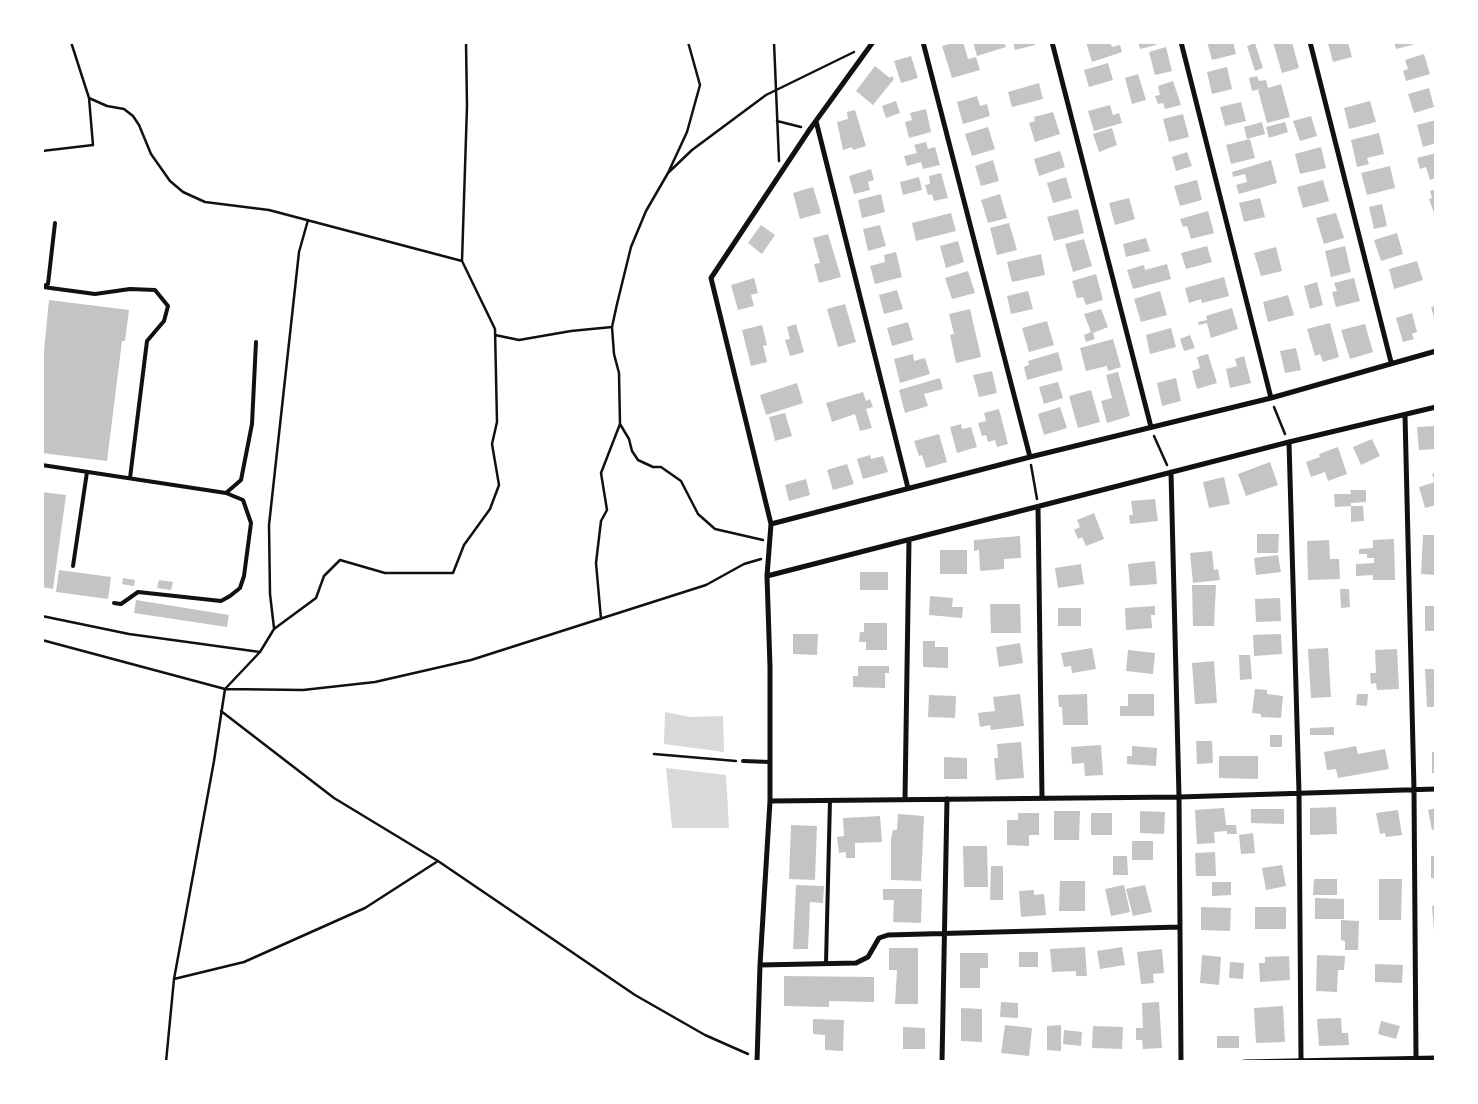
<!DOCTYPE html>
<style>
body{margin:0}
#map{position:relative;width:1478px;height:1104px;overflow:hidden;background:#fff;font-family:Inter,sans-serif}
canvas{display:block}
.frame{position:absolute;inset:0;border:44px solid #fff;pointer-events:none}
</style>
<div id="map">
<canvas width="1478" height="1104"></canvas>
<div class="frame"></div>
</div>
<script>
const c = document.querySelector('canvas').getContext('2d');
c.lineJoin = 'round';
function fill(path, color) { c.fillStyle = color; c.fill(path, 'evenodd'); }
const poly = rows => new Path2D(rows.map(r => 'M' + r).join(''));
function strokePath(path, color, width, dash) { c.strokeStyle = color; c.lineWidth = width; c.lineCap = dash ? 'butt' : 'round'; c.setLineDash(dash || []); c.stroke(path); }
fill(poly([
 [665,712,690,717,723,716,724,752,664,744],
 [666,768,726,775,729,828,672,828]
]), '#d9d9d9');
fill(poly([
 [956,42,963,42,968,59,976,57,980,70,952,78,942,46],
 [973,42,1004,42,1006,47,977,56],
 [1013,42,1035,42,1035,45,1015,50],
 [1086,42,1110,42,1112,47,1120,45,1122,52,1092,62],
 [1138,42,1156,42,1156,45,1140,49],
 [1207,42,1233,42,1236,54,1212,60],
 [1273,42,1292,42,1299,68,1282,73],
 [1348,42,1352,57,1333,62,1328,43],
 [1394,42,1419,42,1419,43,1396,49],
 [1255,43,1263,68,1255,71,1247,46],
 [1166,47,1172,71,1155,75,1149,52],
 [1424,54,1430,74,1406,81,1403,71,1408,69,1405,60],
 [911,56,918,78,901,83,894,61],
 [1108,63,1113,80,1089,87,1084,70],
 [875,66,890,78,892,76,894,79,873,105,856,91],
 [1227,67,1232,89,1212,94,1207,72],
 [1138,74,1146,100,1132,104,1125,78],
 [1257,76,1259,81,1266,80,1268,88,1281,84,1290,117,1267,123,1258,90,1264,88,1252,91,1249,78],
 [1173,81,1181,105,1165,109,1163,103,1158,104,1155,96,1160,95,1158,86],
 [1039,83,1043,99,1012,107,1008,92],
 [1429,88,1434,107,1414,113,1408,94],
 [977,96,980,106,987,104,990,116,963,124,957,102],
 [896,101,900,113,886,118,882,106],
 [1370,101,1376,122,1349,129,1344,108],
 [1241,102,1246,121,1225,126,1220,107],
 [1110,105,1113,115,1119,113,1122,123,1094,131,1088,111],
 [926,109,931,132,909,138,905,122,912,120,910,113],
 [855,110,866,146,853,150,852,147,843,150,837,122,848,119,847,112],
 [1053,112,1060,134,1035,142,1029,123,1035,121,1034,117],
 [1183,114,1189,137,1169,142,1163,119],
 [1311,116,1317,136,1300,141,1293,121],
 [1436,120,1436,143,1423,147,1417,125],
 [1262,122,1265,134,1247,139,1244,127],
 [1285,122,1288,132,1269,138,1266,127],
 [988,127,995,149,972,156,965,134],
 [1112,128,1117,145,1099,152,1093,134],
 [1379,133,1384,154,1367,158,1369,164,1357,167,1351,140],
 [1250,139,1255,158,1231,164,1226,145],
 [926,142,928,149,935,147,940,165,923,169,921,162,907,166,904,156,917,153,914,145],
 [1321,147,1326,168,1300,174,1295,154],
 [1060,151,1065,167,1039,176,1034,159],
 [1187,152,1192,166,1176,171,1172,157],
 [1436,153,1436,178,1430,180,1426,167,1420,169,1417,158],
 [993,160,999,181,981,186,975,166],
 [1271,160,1277,183,1239,194,1236,185,1247,182,1245,174,1233,177,1232,172],
 [1390,166,1395,188,1367,195,1361,173],
 [871,169,874,180,868,182,870,190,854,194,849,176],
 [941,173,948,198,934,201,932,194,928,195,925,185,930,184,929,176],
 [919,177,922,190,903,195,900,182],
 [1066,177,1072,198,1053,203,1047,183],
 [1197,180,1202,200,1180,206,1174,186],
 [1323,180,1329,201,1303,208,1297,187],
 [813,187,821,213,800,219,793,193],
 [1436,189,1436,212,1434,213,1429,199,1432,198,1430,191],
 [881,194,885,212,862,218,858,200],
 [1000,194,1007,218,988,223,981,200],
 [1129,198,1135,219,1115,225,1109,203],
 [1260,198,1265,217,1244,222,1239,203],
 [1382,204,1387,226,1374,229,1369,207],
 [1078,209,1084,233,1054,241,1047,217],
 [1208,211,1214,233,1191,239,1187,226,1183,227,1180,219],
 [951,213,956,231,916,241,912,223],
 [1336,213,1344,238,1324,244,1316,218],
 [1009,223,1017,250,997,255,990,228],
 [761,225,775,235,762,254,748,243],
 [880,225,886,246,868,251,863,229],
 [1397,233,1403,254,1381,261,1374,240],
 [828,234,841,277,819,283,814,264,820,263,813,238],
 [1146,238,1150,251,1126,257,1123,244],
 [1084,239,1092,266,1073,272,1065,244],
 [958,241,964,262,946,268,940,246],
 [1207,246,1212,262,1186,269,1181,253],
 [1345,246,1351,272,1331,277,1325,251],
 [1276,247,1282,271,1261,276,1254,253],
 [896,252,902,277,875,284,870,266,885,262,884,255],
 [1041,254,1045,275,1012,282,1007,262],
 [1417,261,1423,280,1394,289,1389,269],
 [1167,264,1171,279,1133,289,1127,270,1144,265,1145,270],
 [968,271,975,293,952,299,945,278],
 [1096,274,1103,300,1086,305,1083,297,1077,298,1072,281],
 [1224,277,1229,296,1202,303,1201,299,1189,303,1185,288],
 [754,278,758,293,751,295,754,306,738,310,731,285],
 [1354,278,1360,301,1336,307,1332,292,1337,291,1334,283],
 [1317,282,1323,305,1310,309,1304,286],
 [897,290,903,309,884,314,879,295],
 [1028,291,1033,309,1011,314,1007,296],
 [1160,291,1167,315,1141,322,1134,299],
 [1288,295,1294,315,1268,322,1263,302],
 [49,300,129,310,125,341,122,341,107,461,42,453,42,371],
 [845,304,856,342,838,347,827,309],
 [1436,306,1436,321,1435,321,1431,307],
 [1232,308,1238,329,1211,338,1207,323,1199,325,1198,322,1207,320,1206,316],
 [970,309,981,357,956,363,950,335,954,334,949,314],
 [1101,309,1108,327,1093,333,1095,339,1086,342,1084,335,1091,332,1084,314],
 [1412,313,1417,332,1412,334,1414,339,1403,342,1396,318],
 [1047,321,1054,345,1029,352,1022,328],
 [908,322,913,340,892,346,887,328],
 [1330,323,1339,357,1323,362,1320,354,1315,356,1307,329],
 [796,324,804,352,790,356,785,340,790,339,787,327],
 [1365,324,1373,352,1350,359,1341,330],
 [762,325,767,345,763,346,767,362,751,366,742,330],
 [1171,328,1176,347,1150,354,1146,335],
 [1190,335,1195,348,1184,351,1180,339],
 [1113,339,1121,367,1108,371,1107,366,1086,371,1080,348],
 [1296,348,1301,370,1285,373,1280,351],
 [1058,352,1063,370,1027,380,1024,367,1029,365,1028,361],
 [913,354,914,361,925,358,930,374,900,383,894,359],
 [1208,354,1217,383,1197,389,1192,371,1200,368,1197,357],
 [1244,356,1251,383,1230,388,1226,369,1237,366,1235,359],
 [992,371,997,393,979,397,973,375],
 [1118,372,1130,416,1107,423,1101,401,1112,398,1106,375],
 [940,378,943,389,924,394,928,406,905,413,899,390],
 [1176,378,1181,401,1162,406,1157,383],
 [1058,382,1063,398,1044,404,1039,387],
 [797,383,803,403,766,415,760,395],
 [1091,390,1100,422,1078,428,1069,396],
 [863,392,866,401,870,399,873,407,866,409,872,428,860,431,855,414,832,422,826,403],
 [1060,407,1067,428,1044,435,1038,414],
 [999,409,1008,444,997,447,995,440,988,442,986,435,982,436,978,423,986,421,984,413],
 [785,413,792,436,775,441,769,417],
 [961,424,962,429,971,427,977,447,957,453,950,427],
 [1436,426,1436,449,1419,450,1417,427],
 [939,434,947,462,926,468,922,455,919,456,914,441],
 [1372,439,1380,456,1361,465,1353,447],
 [1338,447,1347,474,1328,481,1325,472,1311,477,1306,462,1320,457,1319,454],
 [870,455,871,459,883,456,888,472,863,479,857,459],
 [1270,462,1278,485,1246,496,1238,474],
 [847,464,854,484,833,490,827,470],
 [1436,473,1436,505,1425,508,1419,487,1435,482,1432,474],
 [1224,477,1230,504,1209,508,1203,482],
 [806,479,810,495,789,501,785,485],
 [1350,490,1366,490,1366,502,1351,503,1351,506,1363,506,1364,521,1351,522,1351,506,1335,507,1334,494,1351,494],
 [42,492,66,495,53,589,42,587],
 [1155,499,1158,521,1130,524,1129,515,1133,515,1131,501],
 [1094,513,1104,539,1086,546,1082,537,1078,539,1074,530,1080,527,1077,520],
 [1257,534,1279,534,1278,553,1257,553],
 [1423,535,1436,535,1436,575,1421,574],
 [1020,536,1021,558,1004,559,1004,569,980,571,979,550,974,551,974,540],
 [1394,539,1395,580,1373,580,1373,575,1356,576,1356,564,1374,563,1374,558,1367,558,1367,554,1359,554,1359,549,1373,548,1373,540],
 [1329,540,1330,559,1339,559,1340,579,1308,580,1307,541],
 [940,550,967,550,967,574,940,574],
 [1212,551,1214,570,1218,569,1220,580,1193,583,1190,553],
 [1278,555,1281,572,1256,575,1254,558],
 [1155,561,1157,584,1130,586,1128,564],
 [1081,564,1084,584,1058,588,1055,568],
 [59,570,111,577,108,599,56,592],
 [860,572,888,572,888,590,860,590],
 [123,578,135,580,134,586,122,584],
 [159,580,173,582,171,590,157,588],
 [1192,585,1216,585,1214,626,1193,626],
 [1340,589,1349,589,1350,607,1341,608],
 [930,596,953,598,952,607,963,607,962,618,929,615],
 [1280,598,1281,621,1256,622,1255,599],
 [136,600,229,615,227,627,134,613],
 [990,604,1020,604,1021,633,991,633],
 [1155,606,1155,615,1151,615,1152,628,1126,630,1125,608],
 [1425,606,1436,606,1436,631,1425,631],
 [1058,608,1081,608,1081,626,1058,626],
 [864,623,887,623,887,650,866,650,866,642,859,642,860,632,864,632],
 [793,634,818,634,817,655,793,654],
 [1281,634,1282,654,1254,656,1253,635],
 [923,641,935,641,935,647,948,647,948,668,923,667],
 [1020,643,1023,663,999,667,996,647],
 [1092,648,1096,669,1072,673,1071,666,1064,667,1061,653],
 [1328,648,1331,697,1311,698,1308,649],
 [1397,649,1399,689,1377,690,1376,683,1371,684,1370,673,1376,673,1375,650],
 [1128,650,1155,653,1153,674,1126,671],
 [1239,655,1250,655,1252,679,1240,680],
 [1214,661,1217,703,1195,704,1192,663],
 [858,666,889,666,889,673,885,673,885,688,853,687,853,676,858,676],
 [1425,669,1436,669,1436,707,1427,707],
 [1255,689,1267,690,1267,694,1283,696,1281,718,1261,717,1261,714,1252,713],
 [1020,694,1024,726,991,730,990,725,980,727,978,713,995,711,993,697],
 [1087,694,1088,725,1063,725,1062,707,1059,707,1058,695],
 [1128,694,1154,694,1154,716,1120,716,1120,706,1128,706],
 [1357,694,1368,694,1367,706,1356,705],
 [929,695,956,696,955,718,928,717],
 [1334,727,1334,735,1310,735,1310,728],
 [1270,735,1282,735,1282,747,1270,747],
 [1196,741,1212,741,1213,763,1197,764],
 [1021,742,1024,778,996,780,994,758,998,758,997,744],
 [1101,745,1103,775,1085,776,1084,763,1072,764,1071,747],
 [1132,746,1157,748,1156,766,1127,764,1127,756,1132,756],
 [1356,746,1358,754,1385,749,1389,769,1338,778,1336,769,1327,770,1324,752],
 [1432,752,1436,752,1436,773,1432,773],
 [1219,756,1258,756,1258,779,1219,778],
 [944,757,967,758,967,779,944,779],
 [1336,807,1337,834,1310,835,1310,808],
 [1224,808,1226,825,1236,825,1237,834,1227,834,1227,831,1214,832,1215,843,1197,844,1195,810],
 [1436,808,1436,829,1432,830,1428,810],
 [1251,809,1284,809,1284,824,1251,823],
 [1398,810,1402,835,1386,837,1385,833,1380,834,1376,813],
 [1054,811,1080,811,1079,840,1054,840],
 [1140,811,1165,812,1164,834,1140,833],
 [1018,813,1039,813,1039,835,1029,835,1029,846,1007,845,1007,820,1018,820],
 [1091,813,1112,813,1112,835,1091,835],
 [898,814,924,816,921,881,891,880,891,839,893,830,897,830],
 [880,816,882,842,855,843,855,858,846,858,846,852,839,853,837,837,844,836,843,818],
 [791,825,817,826,815,880,789,879],
 [1253,833,1255,853,1241,854,1239,835],
 [1132,841,1153,841,1153,860,1132,860],
 [963,846,987,846,988,887,964,887],
 [1215,852,1216,876,1196,876,1195,853],
 [1113,856,1127,856,1128,875,1113,875],
 [1431,856,1436,856,1436,879,1431,878],
 [1282,865,1286,886,1266,890,1262,868],
 [991,866,1003,866,1003,900,990,900],
 [1314,879,1337,879,1337,895,1313,895],
 [1379,879,1402,879,1401,920,1379,920],
 [1060,881,1085,881,1085,911,1059,911],
 [1212,882,1231,882,1231,895,1212,896],
 [796,885,824,886,823,903,810,902,808,949,793,949],
 [1124,885,1130,912,1111,916,1105,889],
 [1145,885,1152,912,1133,916,1126,889],
 [883,889,922,889,921,923,893,922,894,900,883,900],
 [1034,890,1034,895,1044,894,1046,915,1021,917,1019,891],
 [1315,898,1344,899,1344,919,1315,919],
 [1432,906,1436,906,1436,931,1434,931],
 [1201,907,1231,908,1230,931,1201,930],
 [1255,907,1286,907,1286,929,1255,929],
 [1341,920,1359,921,1358,950,1345,950,1345,941,1341,940],
 [1085,947,1087,976,1076,976,1076,971,1052,972,1050,949],
 [1122,947,1125,965,1100,969,1097,951],
 [889,948,918,948,918,1004,895,1004,897,970,889,970],
 [1162,949,1164,973,1153,974,1154,983,1141,984,1137,952],
 [1019,952,1038,952,1038,967,1019,967],
 [960,953,988,953,988,968,980,968,980,988,960,988],
 [1202,955,1221,957,1219,985,1200,983],
 [1317,955,1345,956,1344,970,1338,970,1337,992,1316,991],
 [1289,956,1290,980,1260,982,1259,963,1265,963,1265,957],
 [1230,962,1244,963,1243,979,1229,978],
 [1375,964,1403,965,1402,983,1375,982],
 [784,976,874,977,874,1002,829,1001,829,1007,784,1006],
 [1001,1002,1018,1003,1018,1018,1000,1017],
 [1159,1002,1162,1048,1143,1049,1142,1040,1136,1040,1136,1028,1143,1028,1142,1003],
 [1283,1006,1285,1042,1256,1043,1254,1008],
 [961,1008,982,1009,982,1042,961,1041],
 [1341,1018,1342,1033,1348,1033,1349,1045,1319,1046,1317,1019],
 [813,1019,844,1020,843,1051,825,1050,825,1035,813,1034],
 [1381,1021,1400,1026,1396,1039,1378,1034],
 [1005,1025,1032,1028,1029,1056,1001,1053],
 [1061,1025,1061,1051,1047,1050,1047,1026],
 [1093,1026,1123,1027,1122,1049,1092,1048],
 [903,1027,925,1028,925,1049,903,1049],
 [1064,1030,1082,1032,1081,1046,1063,1044],
 [1217,1036,1239,1036,1239,1048,1217,1048]
]), '#c4c4c4');
strokePath(poly([
 [688,42,700,85,687,132,668,173,646,211,631,247,617,304,612,327,614,354,619,373,620,424,629,439,632,451,638,460,653,467,661,467,681,481,698,514,715,529,763,540],
 [774,42,779,161],
 [777,121,801,127],
 [42,151,93,145,89,98,71,42],
 [669,172,692,150,766,95,854,52],
 [462,261,467,106,466,42],
 [495,335,519,340,571,331,612,327],
 [1274,407,1285,434],
 [1154,436,1167,465],
 [1031,465,1037,499],
 [42,616,129,634,260,652],
 [601,619,596,563,601,521,607,510,601,473,620,424],
 [274,628,270,594,269,525,299,252,308,220],
 [42,640,225,689,260,652,274,629,316,598,324,576,340,560,385,573,453,573,464,545,490,509,499,485,492,444,497,422,495,329,462,261,269,210,205,202,183,192,170,181,151,154,139,125,133,116,124,109,107,106,89,98],
 [654,754,736,761],
 [438,861,635,995,705,1035,748,1054],
 [174,979,244,962,365,908,438,861,334,798,221,711],
 [166,1062,174,979,214,761,225,689,303,690,375,682,471,660,706,585,744,564,761,559]
]), '#111', 2.5);
strokePath(poly([
 [42,287,48,284,55,223],
 [43,287,95,294,130,289,155,290,168,306,164,321,147,341,130,478],
 [42,465,226,493,243,500,251,523,244,576,240,588,230,596,221,601,138,592,121,604,114,603],
 [226,493,241,480,252,424,256,342],
 [73,566,87,472],
 [743,761,770,762],
 [826,963,830,800]
]), '#111', 4);
strokePath(poly([
 [923,42,1030,457],
 [1052,42,1151,427],
 [1181,42,1271,398],
 [1310,42,1391,362],
 [816,121,908,488],
 [1405,415,1414,790,1416,1058],
 [1289,442,1299,793,1301,1059],
 [1171,472,1179,797,1181,1062],
 [1038,507,1042,798],
 [771,524,1030,457,1271,398,1436,351],
 [767,576,1289,442,1436,407],
 [905,799,909,540],
 [770,801,1179,797,1436,789],
 [760,965,856,963,868,957,879,938,888,935,1180,927],
 [757,1062,760,965,770,801,770,667,767,576,771,524,711,278,810,129,873,42],
 [942,1062,947,799],
 [1244,1062,1436,1058]
]), '#111', 5);
</script>
